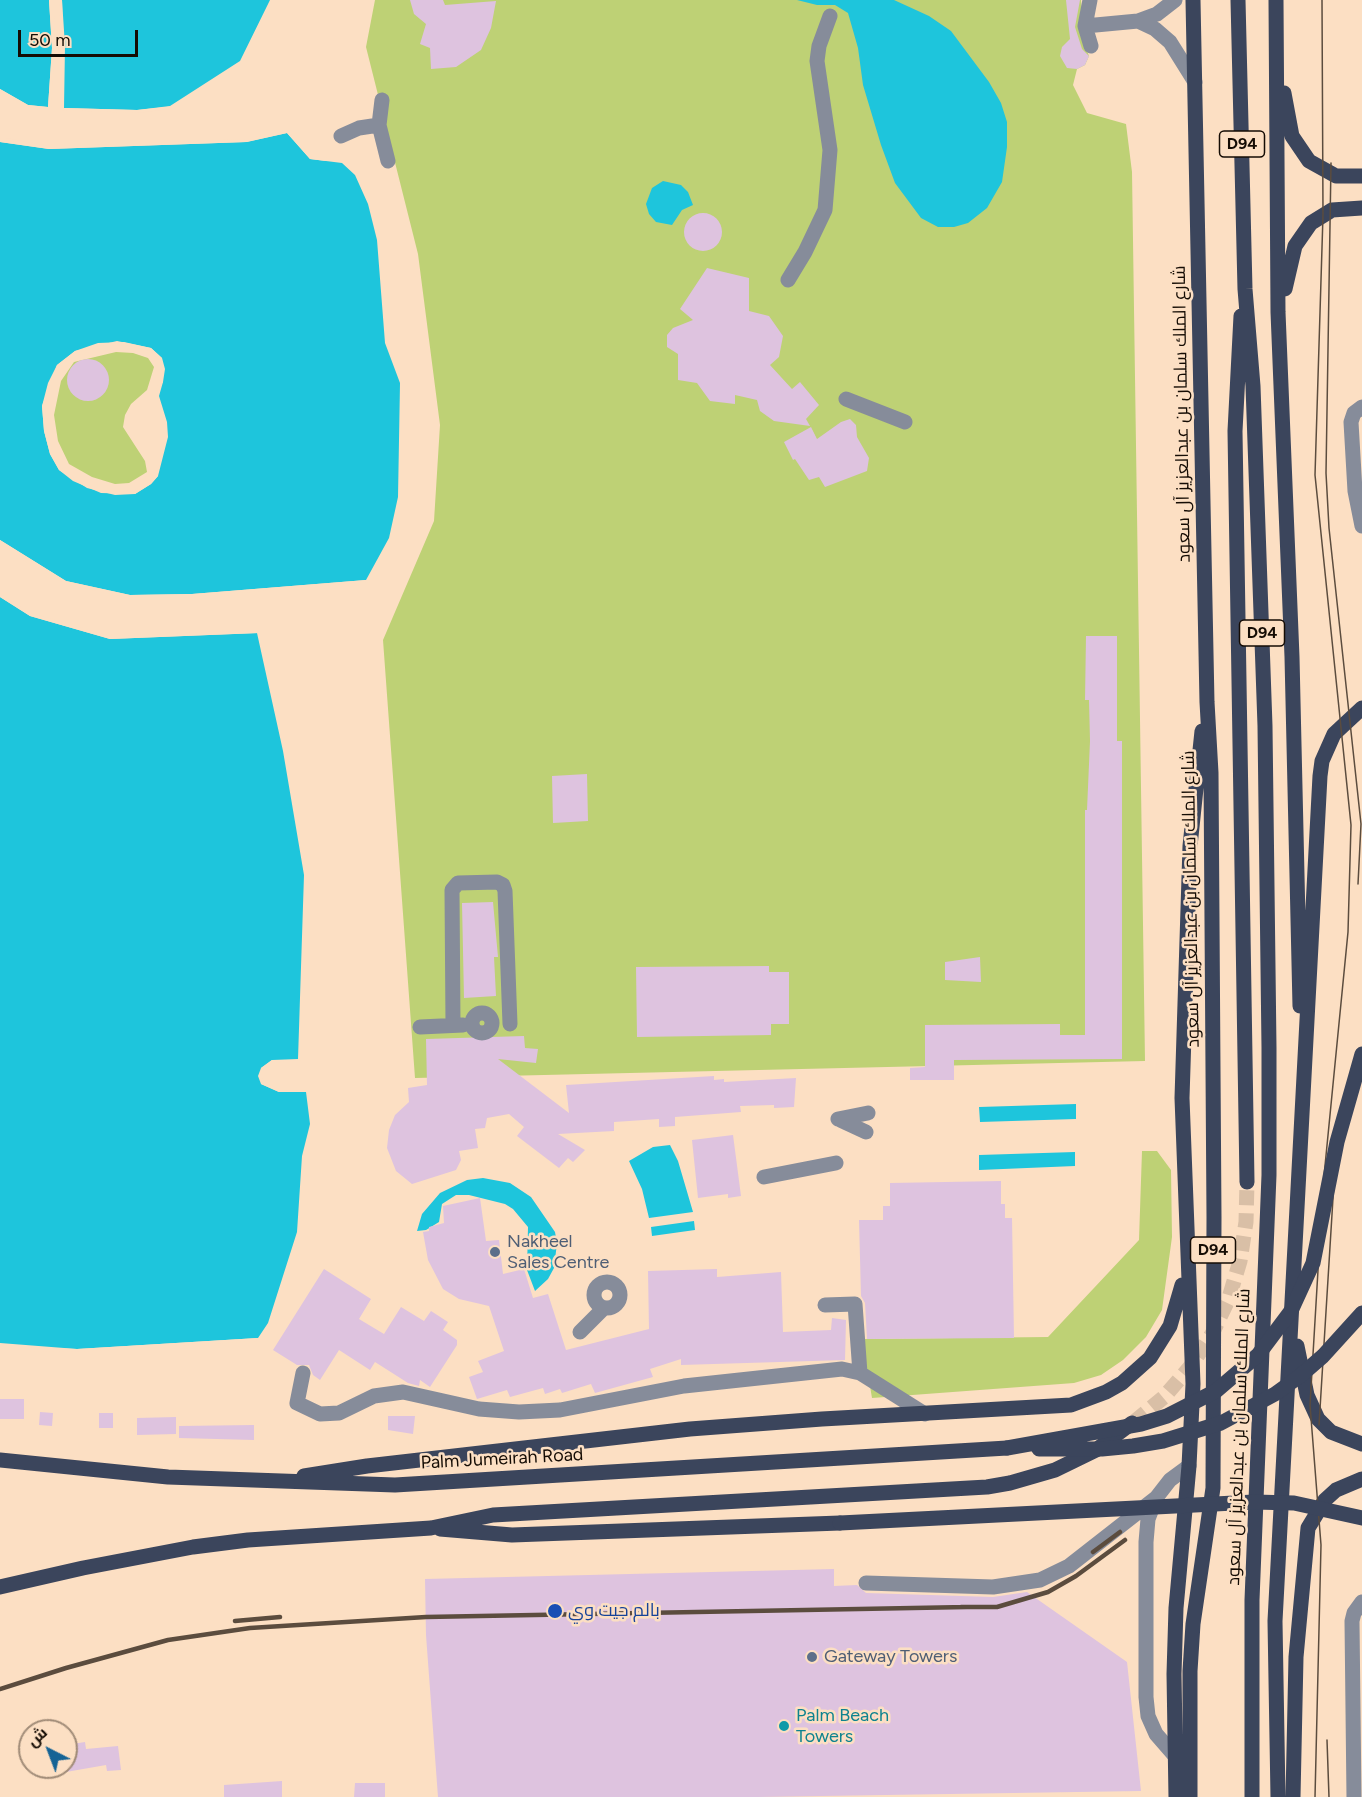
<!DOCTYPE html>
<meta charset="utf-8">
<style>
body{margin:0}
#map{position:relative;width:1362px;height:1797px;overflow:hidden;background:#fcdfc3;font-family:Figtree,Cairo,sans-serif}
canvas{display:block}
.north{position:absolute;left:18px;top:1719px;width:60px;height:60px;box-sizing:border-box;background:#fcdfc3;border:2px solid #a08b77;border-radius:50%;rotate:318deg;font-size:16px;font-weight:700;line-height:24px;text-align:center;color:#150c04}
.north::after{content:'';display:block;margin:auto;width:21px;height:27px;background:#156395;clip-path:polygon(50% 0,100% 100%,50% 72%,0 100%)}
.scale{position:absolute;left:18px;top:30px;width:120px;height:27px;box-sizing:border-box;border:3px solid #150c04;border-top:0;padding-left:8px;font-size:18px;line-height:21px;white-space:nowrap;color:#150c04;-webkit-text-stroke:4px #fcdfc3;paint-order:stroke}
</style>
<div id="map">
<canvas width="1362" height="1797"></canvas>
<div class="north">ش</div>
<div class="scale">50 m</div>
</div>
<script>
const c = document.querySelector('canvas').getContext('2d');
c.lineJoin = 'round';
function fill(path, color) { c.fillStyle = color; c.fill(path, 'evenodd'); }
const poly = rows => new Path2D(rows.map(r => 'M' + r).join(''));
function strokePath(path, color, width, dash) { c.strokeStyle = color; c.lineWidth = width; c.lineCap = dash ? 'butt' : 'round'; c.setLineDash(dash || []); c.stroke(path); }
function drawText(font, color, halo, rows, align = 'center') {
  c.font = font + ' Figtree,Cairo,sans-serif'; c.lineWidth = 5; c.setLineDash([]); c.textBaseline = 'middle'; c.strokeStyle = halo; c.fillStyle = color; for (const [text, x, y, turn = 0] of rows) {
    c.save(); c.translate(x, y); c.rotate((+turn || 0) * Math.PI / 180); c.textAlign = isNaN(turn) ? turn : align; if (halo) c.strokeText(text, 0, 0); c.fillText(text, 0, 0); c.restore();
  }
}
fill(poly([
 [375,0,1081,0,1084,43,1089,56,1085,65,1077,69,1073,85,1087,113,1126,124,1132,172,1145,1061,415,1078,383,640,434,521,440,425,418,254,366,47],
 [116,352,133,353,148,358,154,367,147,390,131,404,125,415,123,427,145,461,147,472,129,483,115,484,92,477,69,464,58,441,54,415,61,381,74,362],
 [1142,1151,1157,1151,1171,1170,1172,1237,1162,1310,1146,1337,1123,1360,1101,1375,1074,1383,872,1398,862,1339,1048,1337,1139,1240]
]), '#bed175');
fill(poly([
 [0,0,49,0,52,48,48,107,28,105,0,89],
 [62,0,270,0,240,61,170,106,137,110,64,108],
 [797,0,894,0,929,16,951,31,989,82,1001,103,1007,122,1007,147,1002,182,987,208,968,223,954,227,938,227,921,218,895,183,881,145,863,85,858,48,848,13,835,5,817,5],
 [287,133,310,159,342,163,355,175,368,204,377,240,385,343,400,383,398,497,389,538,366,580,192,594,130,595,66,581,0,540,0,142,49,149,246,142],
 [117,341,151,348,162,358,163,382,159,396,167,422,168,437,158,476,151,484,135,494,101,493,73,481,59,470,50,454,44,431,42,406,57,365,75,351],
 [663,181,681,185,688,192,693,205,682,210,672,225,656,222,649,214,646,204,652,188],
 [0,597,30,616,110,639,257,633,283,751,304,875,298,1059,272,1060,261,1068,261,1084,279,1092,306,1092,310,1124,302,1156,297,1232,268,1323,258,1338,77,1349,0,1343],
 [1076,1104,1076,1119,980,1122,979,1107],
 [670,1145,678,1161,693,1212,649,1218,642,1189,629,1161,653,1147],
 [1075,1152,1075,1166,979,1170,979,1155],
 [483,1178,510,1183,531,1197,555,1232,557,1243,554,1268,548,1279,535,1291,527,1270,528,1227,513,1209,505,1204,469,1195,456,1195,442,1204,439,1222,426,1230,417,1231,422,1214,440,1193,467,1180],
 [694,1221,695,1230,652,1236,651,1227]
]), '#1ec5dc');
fill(poly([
 [49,0,52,0,54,12,55,48,51,107,48,110,26,108,0,92,0,89,28,105,48,107,52,48],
 [59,0,62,0,65,46,64,108,137,110,176,106,170,109,137,113,62,110],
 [287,130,311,156,327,158,326,161,310,159,287,133,247,142,49,149,0,142,0,139,6,138,50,146,148,143,246,139],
 [124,342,151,348,162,358,165,369,163,382,156,392,162,369,159,360,150,351,124,345,99,346,76,353,59,367,51,384,45,406,47,431,53,453,62,468,75,478,101,490,134,491,149,482,157,469,158,476,151,484,135,494,115,495,87,488,59,470,50,454,44,431,42,406,48,383,57,365,75,351,98,343],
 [0,540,66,581,130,595,192,594,366,580,368,582,192,597,129,598,65,584,19,558,0,544],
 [0,594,32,613,110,636,257,630,260,633,110,639,30,616,0,597],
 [272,1060,301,1060,273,1063,264,1070,261,1076,264,1082,280,1089,306,1089,309,1092,279,1092,261,1084,258,1076,261,1068],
 [258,1338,256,1341,77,1352,29,1351,27,1347,77,1349]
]), '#fcdfc3');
fill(poly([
 [410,0,443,0,445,5,496,1,491,28,481,50,456,67,431,69,430,48,420,44,426,24,414,14],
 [1066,0,1080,0,1075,27,1082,49,1089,56,1085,65,1077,69,1067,68,1060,56,1062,47,1070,39],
 '684 232a19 19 0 1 1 38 0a19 19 0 1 1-38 0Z',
 [707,268,749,278,749,311,769,316,783,336,779,357,770,365,792,389,800,382,819,405,806,419,810,426,774,421,760,411,757,400,735,395,735,404,710,401,697,383,678,380,678,354,667,347,667,335,673,328,693,320,680,309],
 '67 380a21 21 0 1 1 42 0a21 21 0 1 1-42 0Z',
 [850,419,856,425,857,437,869,458,867,471,825,487,819,477,809,480,795,459,793,460,784,442,811,427,817,439,841,422],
 [1086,636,1117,636,1117,741,1122,741,1122,1059,954,1060,954,1080,910,1080,910,1068,925,1067,925,1025,1060,1024,1060,1035,1085,1035,1085,810,1087,810,1090,741,1089,700,1085,700],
 [587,774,588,821,553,823,552,776],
 [493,902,498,957,494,957,496,996,464,998,462,903],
 [980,957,981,982,945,980,945,962],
 [769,966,769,972,789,972,789,1024,771,1024,771,1035,637,1037,636,967],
 [524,1036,525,1048,538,1049,536,1063,498,1059,569,1113,566,1085,714,1076,714,1080,724,1079,724,1082,796,1078,794,1107,774,1108,774,1105,740,1106,741,1112,675,1117,675,1126,659,1127,659,1119,614,1122,614,1131,558,1134,585,1150,573,1162,568,1158,559,1168,517,1136,524,1127,509,1114,487,1118,485,1128,475,1129,478,1148,459,1151,461,1160,456,1170,412,1184,396,1171,387,1148,389,1130,395,1115,409,1102,408,1088,427,1085,426,1039],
 [733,1135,741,1196,728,1198,728,1194,698,1198,692,1140],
 [1001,1181,1001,1204,1005,1204,1005,1218,1012,1218,1014,1338,867,1339,865,1303,861,1296,859,1220,883,1220,883,1206,890,1206,890,1183],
 [480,1198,486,1241,499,1240,503,1274,524,1269,533,1298,548,1294,566,1350,649,1329,648,1271,717,1269,717,1277,781,1272,783,1332,831,1330,832,1318,846,1320,845,1360,681,1365,681,1359,650,1369,653,1377,595,1393,591,1384,562,1393,560,1389,545,1394,543,1388,510,1397,507,1390,477,1399,469,1377,483,1372,478,1361,504,1351,489,1306,459,1299,443,1289,428,1260,423,1232,429,1231,429,1227,444,1223,443,1206],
 [324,1269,371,1299,359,1319,384,1334,401,1307,424,1321,431,1311,448,1322,443,1330,457,1340,457,1345,430,1387,420,1380,419,1386,408,1383,375,1362,370,1370,339,1350,320,1380,313,1375,309,1365,297,1365,273,1350],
 [0,1399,24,1399,24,1419,0,1419],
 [40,1412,53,1413,52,1426,39,1425],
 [99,1413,113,1413,113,1428,99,1428],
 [388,1416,415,1416,413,1434,388,1430],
 [176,1417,176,1434,137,1435,137,1418],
 [254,1425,254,1440,179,1438,179,1426],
 [834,1569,834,1586,857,1585,866,1593,993,1597,1027,1592,1127,1662,1141,1791,758,1797,438,1797,426,1635,425,1579],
 [85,1742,86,1749,118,1746,121,1770,107,1771,106,1765,66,1772,66,1745],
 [282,1781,282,1797,224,1797,224,1785],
 [355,1783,385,1783,385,1797,354,1797]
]), '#dec3df');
strokePath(poly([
 [1134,1422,1164,1397,1190,1367,1212,1334,1229,1298,1240,1261,1246,1222,1247,1182]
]), '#d9bfa6', 15, [15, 8]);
strokePath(poly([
 [1090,0,1085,26,1091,46],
 [1138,21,1155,29,1170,42,1195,82],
 [1085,26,1138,21,1157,14,1175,0],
 [382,100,379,125,388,161],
 [341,136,359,128,379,125],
 [788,280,805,252,825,210,830,150,817,61,819,46,830,16],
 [846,399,905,422],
 [1362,407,1354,413,1351,422,1355,491,1362,526],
 '472 1023a10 10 0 1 1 20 0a10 10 0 1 1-20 0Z',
 [453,1025,452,890,458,883,497,882,503,885,505,891,510,1024],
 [420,1027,463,1025],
 [838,1119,868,1113],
 [838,1119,866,1132],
 [764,1177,836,1163],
 '594 1295a13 13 0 1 1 26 0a13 13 0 1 1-26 0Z',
 [825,1305,855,1304,860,1373],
 [580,1332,604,1308],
 [303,1373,297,1403,320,1414,339,1413,374,1396,403,1392,479,1409,519,1412,560,1410,684,1386,842,1369,860,1373,925,1414],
 [866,1583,993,1587,1040,1580,1069,1566,1156,1498],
 [1176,1757,1156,1734,1148,1716,1146,1697,1146,1542,1148,1519,1156,1498,1170,1480,1189,1466],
 [1354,1797,1352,1621,1354,1613,1362,1602]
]), '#868c9a', 15);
strokePath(poly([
 [1238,0,1245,289,1253,386,1265,726,1269,1048,1269,1175,1252,1600,1252,1797],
 [1276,0,1278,312,1292,657,1300,1006],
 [1284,93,1292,136,1309,161,1336,176,1362,176],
 [1285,289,1295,246,1311,223,1332,210,1362,208],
 [1241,316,1235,431,1247,1182],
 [1297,1346,1307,1395,1318,1419,1331,1432,1362,1444],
 [0,1460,168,1477,395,1485,1007,1448],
 [304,1476,367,1466,690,1429,822,1419,1071,1405,1106,1392,1122,1383,1150,1358,1170,1326,1182,1285],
 [440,1529,512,1535,840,1523],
 [0,1587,83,1568,193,1547,248,1540,431,1528,493,1515,987,1487,1010,1483,1055,1470,1096,1450,1132,1423],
 [1176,1797,1174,1674,1176,1608,1189,1466,1193,1384,1182,1098,1190,846,1202,731],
 [1190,1797,1190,1671,1193,1624,1213,1488,1214,1217,1211,773,1207,702,1193,0],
 [1278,1797,1275,1621,1320,776,1322,761,1334,734,1362,708],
 [1293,1797,1296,1657,1308,1528,1325,1500,1336,1490,1362,1479]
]), '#3b455c', 15);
strokePath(poly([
 [1331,163,1326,473,1329,528,1361,824,1358,884],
 [1319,1425,1338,1117],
 [1327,1740,1329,1797],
 [1315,1797,1321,1545,1310,1405,1323,1186,1348,932,1351,825,1315,475,1323,215,1322,0]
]), '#5b4c3e', 1.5);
strokePath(poly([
 [1093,1552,1120,1532],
 [961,1607,997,1607,1048,1592,1076,1576,1125,1540],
 [235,1621,280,1617],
 [0,1689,66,1668,168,1640,250,1628,426,1617,967,1607]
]), '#5b4c3e', 4.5);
strokePath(poly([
 [1007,1448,1141,1424,1167,1416,1216,1391,1258,1355,1291,1311,1313,1263,1337,1142,1362,1054],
 [1039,1449,1102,1449,1133,1446,1163,1441,1221,1423,1275,1394,1300,1376,1323,1356,1362,1313],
 [840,1523,1254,1502,1294,1503,1362,1518]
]), '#3b455c', 15);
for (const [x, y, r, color] of [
 [495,1252,6,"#5c6f8a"],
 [555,1611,8,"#1a4fb4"],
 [812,1657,6,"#5c6f8a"],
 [784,1726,6,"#0f9aa8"]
]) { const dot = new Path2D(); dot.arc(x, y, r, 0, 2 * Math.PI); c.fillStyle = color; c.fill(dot); strokePath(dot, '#fcdfc3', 2); }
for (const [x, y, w] of [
 [1242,144,45],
 [1262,633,45],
 [1213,1250,45]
]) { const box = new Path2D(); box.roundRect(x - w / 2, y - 13, w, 26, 4.5); c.fillStyle = '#fcdfc3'; c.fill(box); strokePath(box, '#150c04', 1.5); }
drawText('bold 16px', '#150c04', null, [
 ["D94",1242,144],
 ["D94",1262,633],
 ["D94",1213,1250]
]);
drawText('18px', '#150c04', '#fcdfc3', [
 ["شارع الملك سلمان بن عبدالعزيز آل سعود",1182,414,-91],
 ["شارع الملك سلمان بن عبدالعزيز آل سعود",1191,899,-91],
 ["شارع الملك سلمان بن عبدالعزيز آل سعود",1239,1437,-88],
 ["Palm Jumeirah Road",502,1459,-3]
]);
drawText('18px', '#4e5e75', '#fcdfc3', [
 ["Nakheel",507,1242],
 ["Sales Centre",507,1263],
 ["Gateway Towers",824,1657]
], 'left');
drawText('18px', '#164399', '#fcdfc3', [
 ["بالم جيت وي",568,1611]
], 'left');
drawText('18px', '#0d838f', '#fcdfc3', [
 ["Palm Beach",796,1716],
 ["Towers",796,1737]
], 'left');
</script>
